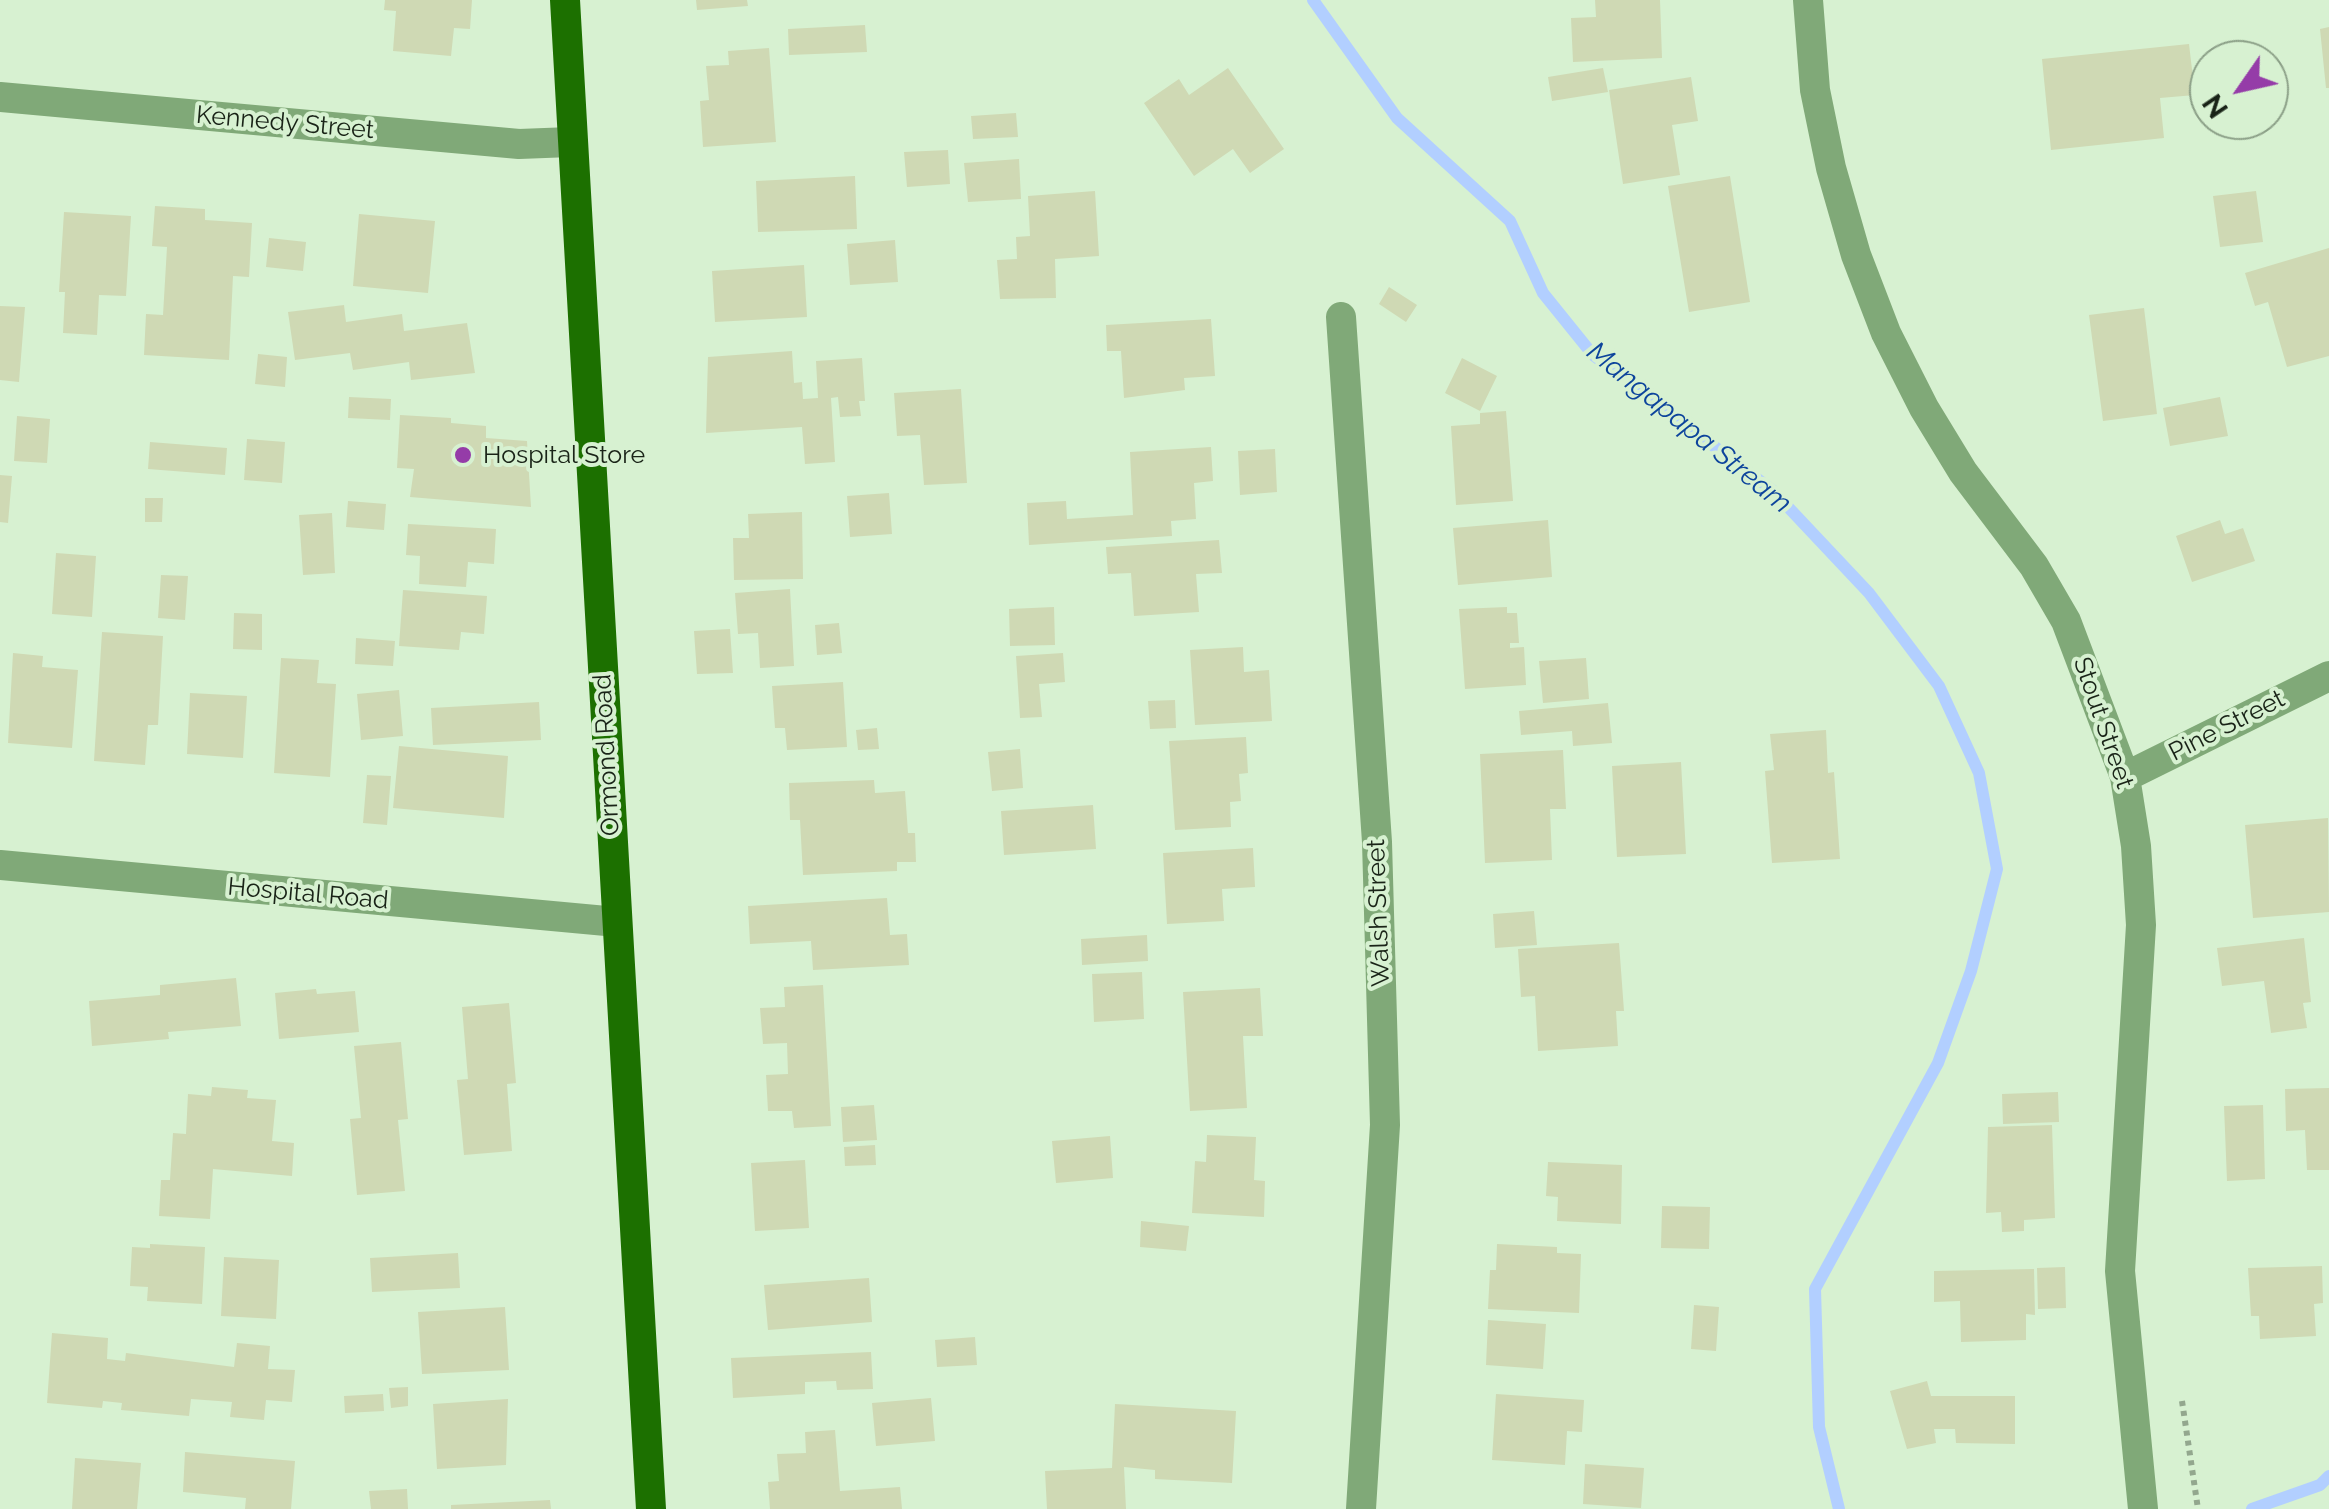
<!DOCTYPE html>
<style>
body{margin:0}
#map{position:relative;width:2329px;height:1509px;overflow:hidden;background:#d7f1d1;font-family:Raleway,sans-serif}
canvas{display:block}
.north{position:absolute;left:2189px;top:40px;width:100px;height:100px;box-sizing:border-box;background:#d7f1d1;border:2px solid #8b9f87;border-radius:50%;rotate:236deg;font-size:28px;font-weight:700;line-height:40px;text-align:center;color:#192317}
.north::after{content:'';display:block;margin:auto;width:35px;height:45px;background:#953ca8;clip-path:polygon(50% 0,100% 100%,50% 72%,0 100%)}
</style>
<div id="map">
<canvas width="2329" height="1509"></canvas>
<div class="north">N</div>
</div>
<script>
const c = document.querySelector('canvas').getContext('2d');
c.lineJoin = 'round';
const poly = rows => new Path2D(rows.map(r => 'M' + r).join(''));
function strokePath(path, color, width, dash) { c.strokeStyle = color; c.lineWidth = width; c.lineCap = dash ? 'butt' : 'round'; c.setLineDash(dash || []); c.stroke(path); }
function fill(path, color) { c.fillStyle = color; c.fill(path, 'evenodd'); }
function drawText(font, color, halo, rows, align = 'center') {
  c.font = font + ' Raleway,sans-serif'; c.lineWidth = 8; c.setLineDash([]); c.textBaseline = 'middle'; c.strokeStyle = halo; c.fillStyle = color; for (const [text, x, y, turn = 0] of rows) {
    c.save(); c.translate(x, y); c.rotate((+turn || 0) * Math.PI / 180); c.textAlign = isNaN(turn) ? turn : align; if (halo) c.strokeText(text, 0, 0); c.fillText(text, 0, 0); c.restore();
  }
}
strokePath(poly([
 [1313,0,1397,118,1510,221,1543,293,1593,355,1772,490,1869,593,1939,686,1979,773,1997,869,1971,971,1938,1063,1815,1289,1819,1427,1839,1509],
 [2252,1509,2320,1485,2329,1476]
]), '#b2cfff', 12);
fill(poly([
 [385,0,472,0,470,29,454,28,451,56,393,51,396,11,384,10],
 [696,0,747,0,748,6,697,10],
 [1595,0,1660,0,1662,58,1573,62,1571,18,1596,17],
 [865,25,867,52,789,55,788,29],
 [2329,27,2329,88,2326,88,2320,29],
 [2189,44,2195,95,2160,98,2164,138,2051,150,2042,59],
 [769,48,776,142,703,147,700,101,709,100,706,66,729,65,728,51],
 [1228,68,1284,149,1250,173,1233,149,1194,176,1144,103,1179,79,1189,95],
 [1603,68,1608,92,1552,101,1548,77],
 [1691,77,1698,121,1672,125,1680,175,1623,184,1609,90],
 [1016,113,1018,137,973,139,971,116],
 [948,150,950,184,907,187,904,152],
 [1019,159,1021,199,968,202,964,163],
 [855,176,857,229,758,232,756,181],
 [1730,176,1750,302,1689,312,1668,186],
 [1095,191,1099,256,1055,259,1056,298,1000,299,997,260,1017,259,1016,237,1030,236,1028,196],
 [2256,191,2263,242,2220,247,2213,196],
 [155,206,205,209,205,220,252,223,249,277,233,276,229,360,144,355,146,314,163,315,167,247,152,246],
 [64,212,131,216,126,296,99,295,97,335,63,333,65,292,59,292],
 [359,214,435,221,428,293,353,286],
 [269,238,306,242,303,271,266,267],
 [895,240,898,282,850,285,847,244],
 [2329,248,2329,356,2287,367,2268,302,2255,306,2245,273],
 [804,265,807,317,715,322,712,271],
 [1389,287,1417,305,1406,322,1379,304],
 [344,305,346,322,402,314,404,331,467,323,475,373,411,380,409,362,353,370,350,353,295,360,288,312],
 [0,306,25,307,19,382,0,380],
 [2144,308,2157,414,2103,421,2089,315],
 [1211,319,1215,376,1184,378,1185,390,1124,398,1121,351,1107,351,1106,325],
 [792,351,794,383,802,382,803,399,818,398,816,361,862,358,865,401,859,401,861,416,840,417,838,397,831,398,835,462,805,464,802,427,706,433,708,357],
 [258,354,287,357,285,387,255,384],
 [1462,358,1497,376,1480,411,1445,393],
 [961,389,967,483,924,485,920,435,897,436,894,393],
 [349,397,391,399,390,420,348,418],
 [2220,397,2228,436,2170,446,2163,408],
 [1506,411,1513,501,1456,505,1451,426,1480,424,1480,413],
 [400,415,451,418,451,423,486,426,486,438,527,441,531,507,410,497,414,469,397,468],
 [17,416,50,419,47,463,14,461],
 [247,439,285,442,282,483,244,480],
 [150,442,227,448,225,475,148,469],
 [1211,447,1213,481,1194,483,1196,519,1171,521,1172,536,1029,545,1027,503,1066,501,1067,519,1133,515,1130,452],
 [1275,449,1277,492,1240,495,1238,451],
 [0,475,12,476,8,523,0,522],
 [889,493,892,534,850,537,847,496],
 [145,498,163,498,162,522,145,522],
 [348,501,386,504,384,530,346,527],
 [802,512,803,579,734,580,733,538,749,538,748,514],
 [332,513,335,573,303,575,299,515],
 [1548,520,1552,577,1458,585,1453,528],
 [2220,520,2225,534,2243,528,2255,561,2192,582,2176,536],
 [408,524,496,529,494,564,468,562,466,587,419,584,420,556,406,555],
 [1219,540,1222,573,1196,574,1199,612,1134,616,1131,573,1108,574,1106,547],
 [56,553,96,556,92,617,52,614],
 [161,575,188,576,185,620,158,618],
 [790,589,794,666,760,668,758,633,738,634,735,593],
 [403,590,487,596,484,634,461,632,459,650,399,646],
 [1054,607,1055,645,1010,646,1009,609],
 [1507,607,1507,613,1517,613,1519,643,1510,643,1510,648,1524,647,1526,685,1465,689,1459,609],
 [234,613,262,614,262,650,233,649],
 [839,623,842,653,817,655,815,625],
 [730,629,733,673,697,674,694,631],
 [102,632,163,636,158,725,148,725,145,765,94,761],
 [356,638,395,641,393,666,355,664],
 [1243,647,1244,672,1269,670,1272,721,1195,725,1190,650],
 [13,653,43,656,42,667,78,670,72,748,8,743],
 [1063,653,1065,682,1039,684,1042,717,1020,718,1016,656],
 [281,658,319,660,317,683,336,684,330,777,274,773],
 [1586,658,1589,699,1543,703,1539,661],
 [843,682,847,747,787,750,785,728,775,728,772,686],
 [399,690,403,736,361,740,357,694],
 [190,693,247,696,243,758,187,754],
 [1175,700,1176,728,1150,729,1148,701],
 [539,702,541,740,433,745,431,708],
 [1608,703,1612,743,1573,746,1572,731,1521,735,1519,711],
 [877,728,879,749,858,750,856,730],
 [1826,730,1828,773,1834,772,1840,859,1772,863,1765,771,1774,770,1770,734],
 [1246,737,1248,773,1239,774,1241,801,1230,802,1231,827,1175,830,1169,741],
 [399,746,508,756,504,818,393,808],
 [1020,749,1023,788,992,791,988,752],
 [1563,750,1566,809,1550,809,1552,860,1485,863,1480,754],
 [1681,762,1686,854,1617,857,1612,766],
 [367,775,391,776,387,825,363,823],
 [874,780,875,793,905,791,908,833,915,833,916,862,897,862,897,871,803,875,800,820,790,820,789,783],
 [1093,805,1096,849,1004,855,1001,811],
 [2328,818,2329,912,2253,918,2245,825],
 [1253,848,1255,887,1222,889,1224,921,1167,924,1163,853],
 [887,898,890,935,907,934,909,965,813,970,811,941,750,944,748,906],
 [1534,911,1537,945,1495,948,1493,914],
 [1147,935,1148,961,1082,965,1081,939],
 [2304,938,2311,1002,2303,1003,2307,1028,2271,1033,2264,981,2222,986,2217,948],
 [1619,943,1624,1011,1616,1011,1618,1046,1538,1051,1535,996,1521,997,1518,949],
 [1142,972,1144,1019,1094,1022,1092,974],
 [236,978,241,1026,168,1032,169,1039,92,1046,89,1001,160,995,160,985],
 [823,985,831,1126,794,1128,792,1111,768,1111,766,1075,788,1074,787,1043,763,1044,760,1008,785,1007,784,987],
 [1260,988,1263,1036,1243,1036,1247,1108,1190,1111,1183,992],
 [316,989,317,994,355,991,359,1032,279,1039,275,993],
 [509,1003,516,1083,507,1084,512,1151,464,1155,457,1080,468,1079,462,1007],
 [401,1042,408,1119,398,1120,405,1191,357,1195,350,1119,361,1118,354,1046],
 [212,1087,248,1090,247,1098,276,1100,272,1141,294,1143,292,1176,213,1169,210,1219,159,1216,161,1180,170,1180,173,1133,186,1134,188,1094,211,1096],
 [2329,1088,2329,1170,2307,1170,2305,1130,2286,1131,2285,1089],
 [2058,1092,2059,1122,2003,1124,2002,1094],
 [874,1105,877,1140,843,1142,841,1107],
 [2263,1105,2265,1179,2227,1181,2224,1106],
 [2052,1125,2055,1218,2024,1220,2024,1231,2002,1232,2001,1212,1986,1213,1988,1127],
 [1207,1135,1256,1137,1254,1180,1265,1181,1264,1217,1192,1213,1195,1161,1206,1162],
 [1110,1136,1113,1178,1056,1183,1052,1141],
 [875,1145,876,1165,845,1166,844,1147],
 [805,1160,809,1228,755,1231,751,1163],
 [1548,1162,1622,1165,1621,1224,1557,1221,1558,1197,1546,1196],
 [1662,1206,1710,1207,1709,1249,1661,1248],
 [1141,1221,1189,1226,1186,1251,1140,1247],
 [150,1244,205,1247,202,1304,147,1301,148,1287,130,1286,132,1247,150,1248],
 [1497,1244,1557,1247,1557,1253,1581,1254,1579,1313,1488,1309,1490,1270,1496,1270],
 [458,1253,460,1288,372,1292,370,1258],
 [224,1257,279,1260,276,1319,221,1316],
 [2322,1266,2323,1303,2314,1304,2316,1336,2260,1339,2259,1316,2251,1316,2248,1268],
 [2065,1267,2066,1308,2038,1309,2037,1268],
 [2034,1269,2035,1315,2026,1314,2026,1340,1961,1342,1960,1301,1934,1302,1934,1271],
 [869,1278,872,1322,768,1330,764,1285],
 [1694,1305,1719,1307,1716,1351,1691,1349],
 [505,1307,509,1370,422,1374,418,1312],
 [1488,1320,1546,1324,1543,1369,1486,1365],
 [52,1333,108,1338,107,1359,125,1361,126,1353,234,1367,237,1343,270,1346,268,1369,295,1370,292,1402,266,1400,264,1420,230,1417,232,1402,191,1399,189,1416,121,1410,122,1403,103,1401,102,1408,47,1403],
 [975,1337,977,1365,937,1367,935,1340],
 [871,1352,873,1389,837,1390,836,1381,805,1382,805,1394,733,1398,731,1358],
 [1927,1381,1931,1396,2015,1396,2015,1444,1956,1443,1955,1429,1934,1429,1936,1443,1907,1449,1890,1391],
 [408,1387,408,1406,391,1408,389,1388],
 [383,1394,384,1411,345,1413,344,1396],
 [1496,1394,1584,1400,1582,1432,1567,1431,1565,1465,1492,1460],
 [931,1398,935,1441,876,1446,872,1403],
 [508,1399,506,1465,437,1469,433,1404],
 [1115,1404,1236,1411,1232,1483,1155,1479,1155,1470,1124,1467,1126,1509,1047,1509,1045,1471,1112,1468],
 [835,1430,840,1491,900,1487,902,1509,770,1509,768,1482,779,1481,777,1454,806,1453,805,1432],
 [185,1452,295,1461,291,1509,245,1509,246,1498,183,1492],
 [75,1458,141,1463,137,1509,72,1509],
 [1585,1464,1644,1468,1641,1508,1583,1504],
 [407,1489,408,1509,371,1509,369,1491],
 [550,1500,551,1509,451,1509,451,1505]
]), '#cfd9b4');
strokePath(poly([
 [2182,1401,2198,1509]
]), '#93a78e', 6, [5, 5]);
strokePath(poly([
 [1808,0,1815,90,1831,168,1856,255,1886,333,1924,408,1963,472,2034,566,2066,621,2125,777,2136,846,2141,925,2120,1271,2143,1509],
 [0,97,519,144,571,142],
 [1341,317,1377,842,1385,1125,1361,1509],
 [2125,777,2329,676],
 [0,865,617,922]
]), '#80a978', 30);
strokePath(poly([
 [565,0,651,1509]
]), '#1c7000', 30);
for (const [x, y, r, color] of [
 [463,455,10,"#953ca8"]
]) { const dot = new Path2D(); dot.arc(x, y, r, 0, 2 * Math.PI); c.fillStyle = color; c.fill(dot); strokePath(dot, '#d7f1d1', 4); }
drawText('25px', '#192317', '#d7f1d1', [
 ["Kennedy Street",285,123,5],
 ["Stout Street",2103,723,71],
 ["Pine Street",2227,726,-27],
 ["Ormond Road",607,755,-93],
 ["Hospital Road",308,894,5],
 ["Walsh Street",1379,913,-92]
]);
drawText('25px', '#192317', '#d7f1d1', [
 ["Hospital Store",483,455]
], 'left');
drawText('italic 28px', '#0d449c', '#d7f1d1', [
 ["Mangapapa Stream",1689,428,39]
]);
</script>
